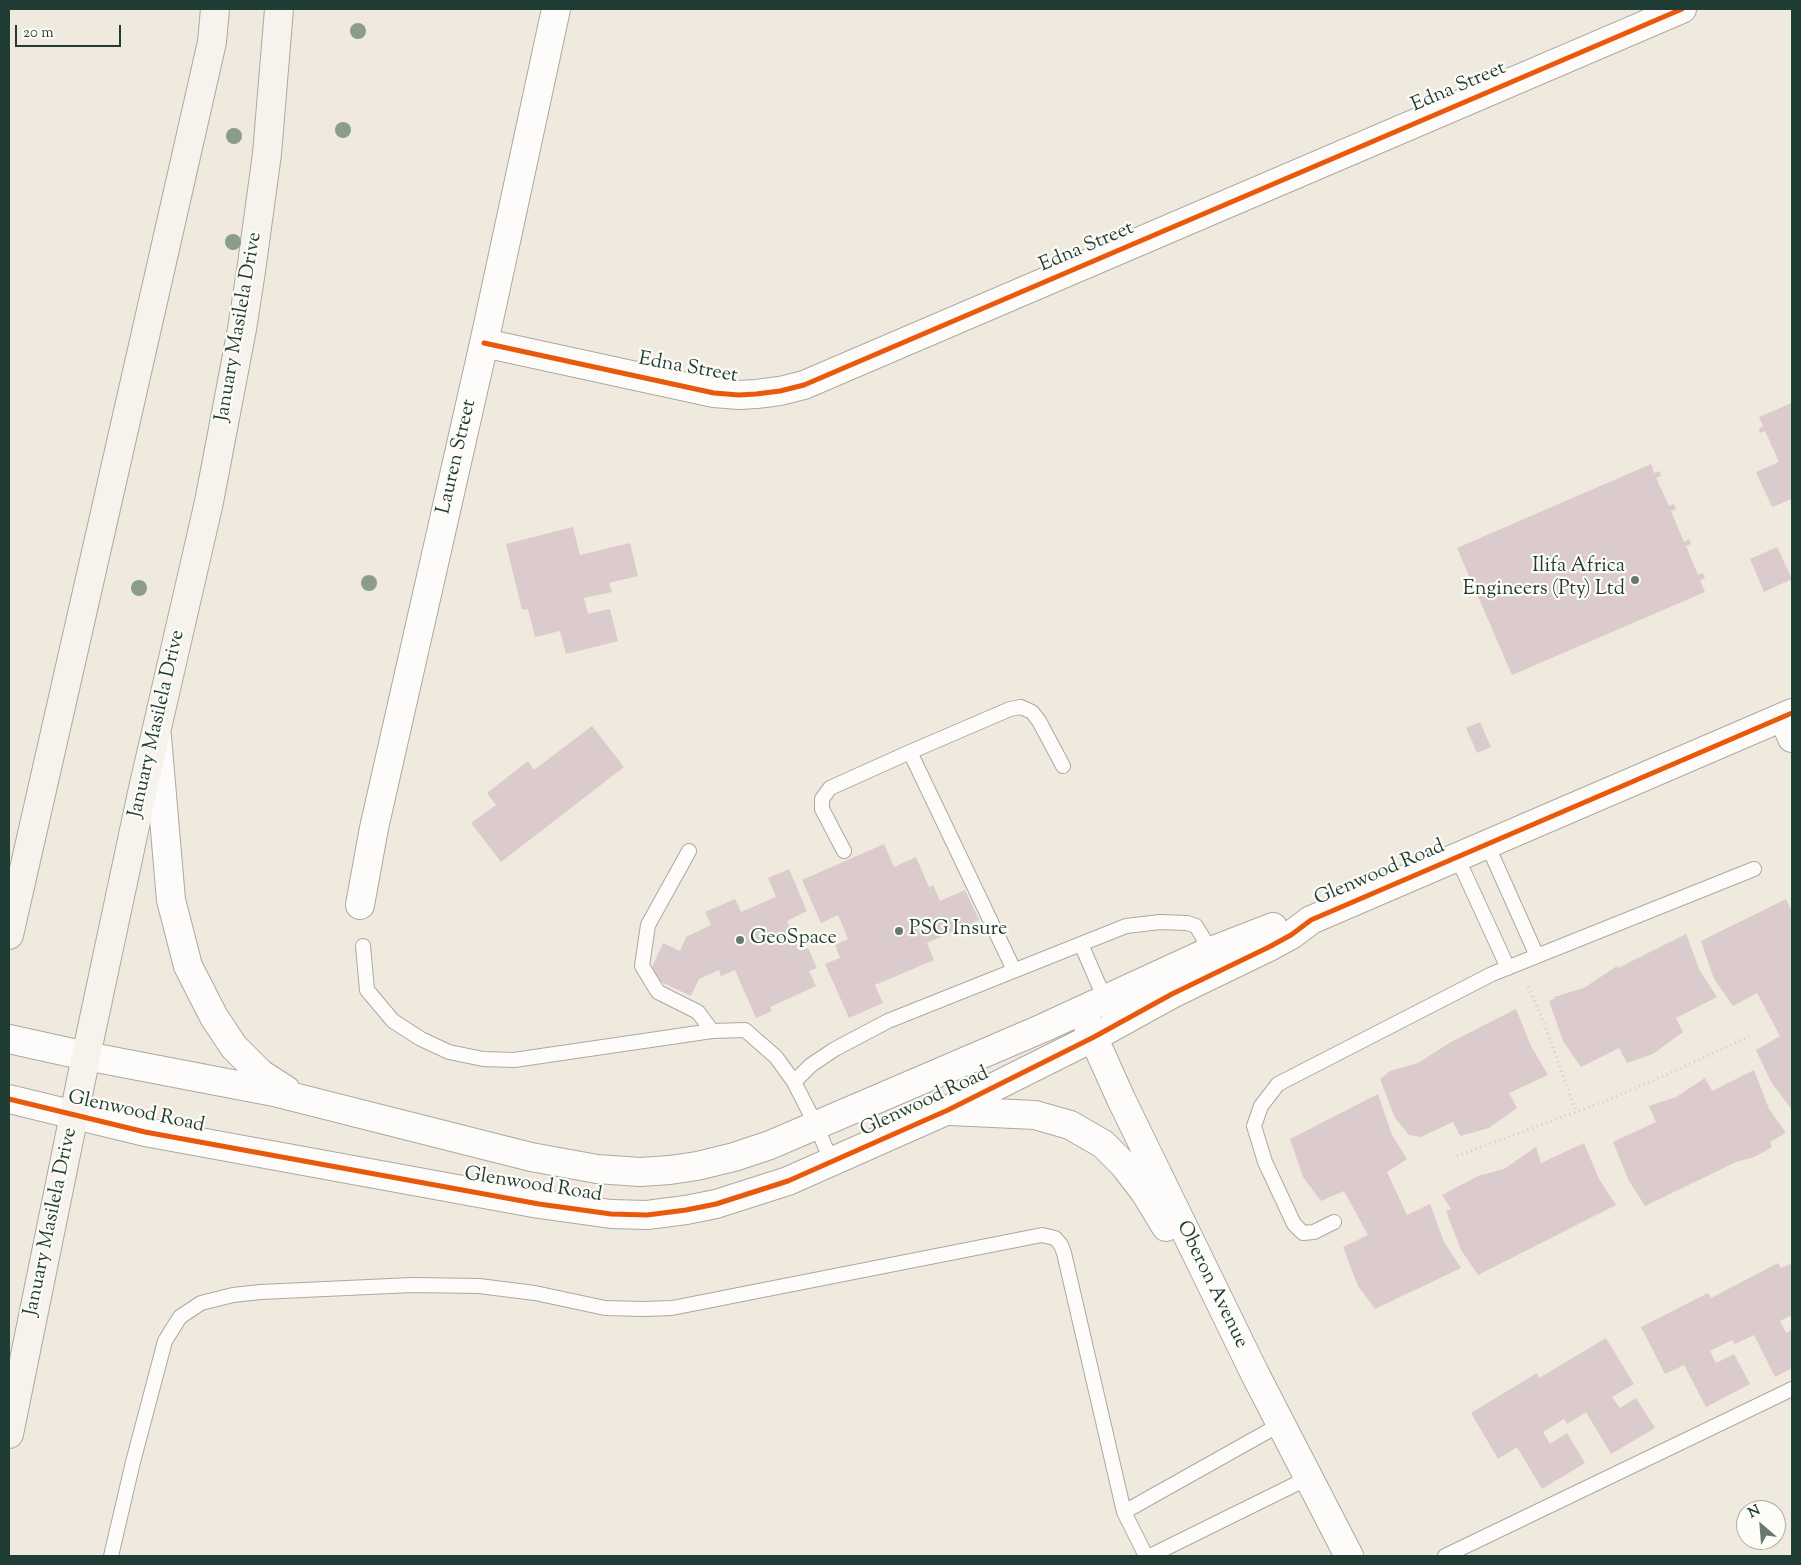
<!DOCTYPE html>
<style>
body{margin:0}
#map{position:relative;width:1801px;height:1565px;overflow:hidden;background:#f0e9de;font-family:"Sorts Mill Goudy",serif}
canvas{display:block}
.frame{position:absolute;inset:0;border:10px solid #1f3d34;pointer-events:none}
.north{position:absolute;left:1736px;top:1500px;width:50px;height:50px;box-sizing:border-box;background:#fdfcf7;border:1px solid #a4b0a9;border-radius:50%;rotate:333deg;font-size:14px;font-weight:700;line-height:20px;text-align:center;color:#1f3d34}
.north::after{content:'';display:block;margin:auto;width:18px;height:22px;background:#687970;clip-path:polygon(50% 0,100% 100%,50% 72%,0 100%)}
.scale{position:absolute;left:15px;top:25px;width:106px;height:22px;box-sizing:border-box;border:2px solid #1f3d34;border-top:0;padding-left:6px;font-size:15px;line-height:18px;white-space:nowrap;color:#1f3d34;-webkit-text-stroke:4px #fdfcf7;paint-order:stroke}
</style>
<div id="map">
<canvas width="1801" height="1565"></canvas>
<div class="frame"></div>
<div class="north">N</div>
<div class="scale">20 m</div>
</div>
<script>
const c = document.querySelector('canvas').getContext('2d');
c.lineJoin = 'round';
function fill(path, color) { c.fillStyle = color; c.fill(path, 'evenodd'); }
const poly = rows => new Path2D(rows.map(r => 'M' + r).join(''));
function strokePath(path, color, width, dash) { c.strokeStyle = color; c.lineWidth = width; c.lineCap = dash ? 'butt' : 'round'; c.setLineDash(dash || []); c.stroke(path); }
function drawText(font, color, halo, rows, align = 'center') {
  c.font = font + ' "Sorts Mill Goudy",serif'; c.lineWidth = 4.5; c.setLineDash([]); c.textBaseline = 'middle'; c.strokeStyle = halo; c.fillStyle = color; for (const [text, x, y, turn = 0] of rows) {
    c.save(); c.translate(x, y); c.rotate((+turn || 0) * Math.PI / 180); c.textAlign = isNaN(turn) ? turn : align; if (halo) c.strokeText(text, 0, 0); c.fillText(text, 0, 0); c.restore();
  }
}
fill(poly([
 [1792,403,1792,499,1772,507,1756,472,1779,462,1765,431,1760,433,1759,429,1763,426,1759,417],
 [1651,464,1654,473,1660,471,1661,476,1656,478,1669,506,1674,504,1676,509,1671,511,1684,542,1689,539,1691,544,1686,546,1698,575,1703,573,1705,578,1700,580,1705,592,1512,675,1457,548],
 [573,527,580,555,630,543,638,576,609,583,612,592,584,598,588,614,610,609,618,641,566,654,560,631,535,637,528,609,522,610,506,544],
 [1777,547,1792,579,1764,592,1750,559],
 [1480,722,1491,747,1477,753,1466,728],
 [592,726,624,767,501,862,471,823,496,805,487,793,528,761,534,770],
 [884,844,894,867,916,857,929,887,933,885,940,901,965,890,979,920,927,943,934,960,875,985,883,1003,849,1018,825,964,840,958,835,945,848,939,838,915,821,923,802,880],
 [789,869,807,911,787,921,800,951,808,948,817,968,809,971,816,986,770,1007,772,1011,756,1018,735,970,721,976,719,970,699,979,691,996,648,976,663,943,680,951,686,937,711,925,705,912,735,899,741,912,776,897,768,878],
 [1786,899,1792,912,1792,1110,1771,1082,1756,1050,1780,1036,1757,993,1733,1006,1714,979,1701,941],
 [1686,934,1700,971,1717,997,1676,1018,1683,1032,1653,1054,1627,1063,1619,1048,1581,1067,1563,1041,1549,1001,1556,998,1554,997,1584,988,1617,966,1618,968],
 [1516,1009,1531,1046,1548,1075,1509,1093,1517,1108,1489,1128,1460,1136,1453,1122,1421,1137,1409,1135,1395,1118,1380,1079,1390,1071,1418,1063,1451,1042],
 [1754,1070,1769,1109,1786,1133,1770,1142,1772,1147,1754,1157,1736,1162,1645,1206,1629,1181,1613,1142,1656,1122,1649,1106,1676,1097,1705,1078,1712,1091],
 [1378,1094,1392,1135,1407,1159,1387,1172,1407,1215,1430,1204,1444,1242,1461,1268,1375,1309,1358,1286,1343,1247,1368,1235,1344,1191,1321,1201,1303,1177,1290,1139],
 [1584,1143,1599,1179,1616,1205,1478,1275,1461,1250,1446,1211,1451,1209,1442,1195,1478,1176,1504,1169,1536,1147,1541,1163],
 [1778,1263,1781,1268,1792,1263,1792,1315,1780,1321,1786,1333,1792,1330,1792,1368,1775,1377,1754,1335,1735,1344,1732,1340,1710,1351,1716,1363,1734,1354,1750,1384,1706,1407,1684,1365,1665,1374,1641,1327,1708,1293,1711,1298],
 [1606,1338,1634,1384,1612,1397,1620,1408,1636,1398,1655,1428,1611,1454,1586,1412,1567,1424,1564,1419,1543,1432,1550,1444,1567,1433,1585,1463,1542,1489,1517,1447,1498,1459,1471,1413,1537,1373,1539,1378]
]), '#dbcbcc');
const service = poly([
 [910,752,1010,709,1021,707,1032,712,1039,721,1063,766],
 [1487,844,1537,956],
 [689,851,648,925,642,966,658,992,698,1012,712,1031],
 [844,851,822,809,822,799,830,788,910,752,1014,970],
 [1457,857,1508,968],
 [1081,944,1107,1004],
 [363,946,367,990,393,1021,421,1039,449,1052,483,1059,514,1060,712,1031,745,1030,776,1057,794,1082],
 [832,1163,816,1125,794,1082,811,1065,835,1049,888,1021,1126,926,1160,922,1187,923,1196,926,1211,951],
 [1334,1222,1314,1232,1303,1233,1294,1224,1265,1162,1254,1126,1261,1106,1278,1084,1492,974,1754,869],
 [1124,1512,1281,1424],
 [111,1556,133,1462,165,1341,180,1317,201,1303,233,1295,260,1292,412,1285,479,1286,535,1293,605,1308,643,1309,672,1308,1042,1235,1055,1238,1061,1245,1064,1253,1124,1512,1146,1556],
 [1150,1556,1308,1478],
 [1445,1556,1792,1389]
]);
const minor = poly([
 [484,343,714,393,739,395,756,394,780,391,804,385,1682,9],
 [1783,717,1792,738],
 [360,905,374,828,484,343,556,9]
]);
const tertiary = poly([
 [157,737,171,900,188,966,214,1017,234,1047,261,1074,286,1090],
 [1086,1021,1121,1099,1255,1374,1349,1556],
 [9,1039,86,1056,274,1092,531,1157,597,1169,640,1172,670,1170,697,1166,734,1157,770,1145,1043,1028,1206,953,1273,927],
 [9,1099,145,1132,539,1204,611,1214,647,1215,686,1210,716,1204,788,1181,948,1110,1094,1037,1172,994,1269,947,1291,935,1311,920,1792,713],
 [950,1111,1035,1115,1070,1125,1103,1144,1124,1165,1144,1191,1166,1227]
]);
const secondary = poly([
 [9,935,212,42,215,9],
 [9,1434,86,1056,142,793,209,502,242,329,251,271,267,154,279,9]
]);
strokePath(service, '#aaa9a2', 16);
strokePath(minor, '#aaa9a2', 30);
strokePath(tertiary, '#aaa9a2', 30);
strokePath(secondary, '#aaa9a2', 30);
strokePath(poly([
 [1528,987,1542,1018,1576,1111],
 [1457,1156,1603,1102,1675,1071,1752,1035]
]), '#cccdca', 3, [1, 4]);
strokePath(service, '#fdfcfa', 14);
strokePath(minor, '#fdfcfa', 28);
strokePath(tertiary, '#fdfcfa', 28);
strokePath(secondary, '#f6f2ec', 28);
strokePath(poly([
 [484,343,714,393,739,395,756,394,780,391,804,385,1682,9],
 [9,1099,145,1132,539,1204,611,1214,647,1215,686,1210,716,1204,788,1181,948,1110,1094,1037,1172,994,1269,947,1291,935,1311,920,1792,713]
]), '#e8590c', 5);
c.fillStyle = '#8b9c8b';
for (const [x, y] of [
 [358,31],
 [343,130],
 [234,136],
 [233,242],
 [369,583],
 [139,588]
]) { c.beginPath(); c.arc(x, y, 8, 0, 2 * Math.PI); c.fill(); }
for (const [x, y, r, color] of [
 [1635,580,5,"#687970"],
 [899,931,5,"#687970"],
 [740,940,5,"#687970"]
]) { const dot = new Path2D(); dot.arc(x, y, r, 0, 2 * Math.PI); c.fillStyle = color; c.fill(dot); strokePath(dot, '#fdfcf7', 2); }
drawText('20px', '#1f3d34', '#fdfcf7', [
 ["Edna Street",1459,88,-23],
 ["Edna Street",1087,248,-23],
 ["January Masilela Drive",240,327,-80],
 ["Edna Street",688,369,10],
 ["Lauren Street",458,457,-77],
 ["January Masilela Drive",158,724,-77],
 ["Glenwood Road",1380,874,-23],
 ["Glenwood Road",925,1103,-25],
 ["Glenwood Road",136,1113,12],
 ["Glenwood Road",533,1186,9],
 ["January Masilela Drive",52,1222,-78],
 ["Oberon Avenue",1211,1285,64]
]);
drawText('20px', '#1f3d34', '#fdfcf7', [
 ["Ilifa Africa",1625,568,"right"],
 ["Engineers (Pty) Ltd",1625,591,"right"],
 ["PSG Insure",909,931],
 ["GeoSpace",750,940]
], 'left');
</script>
